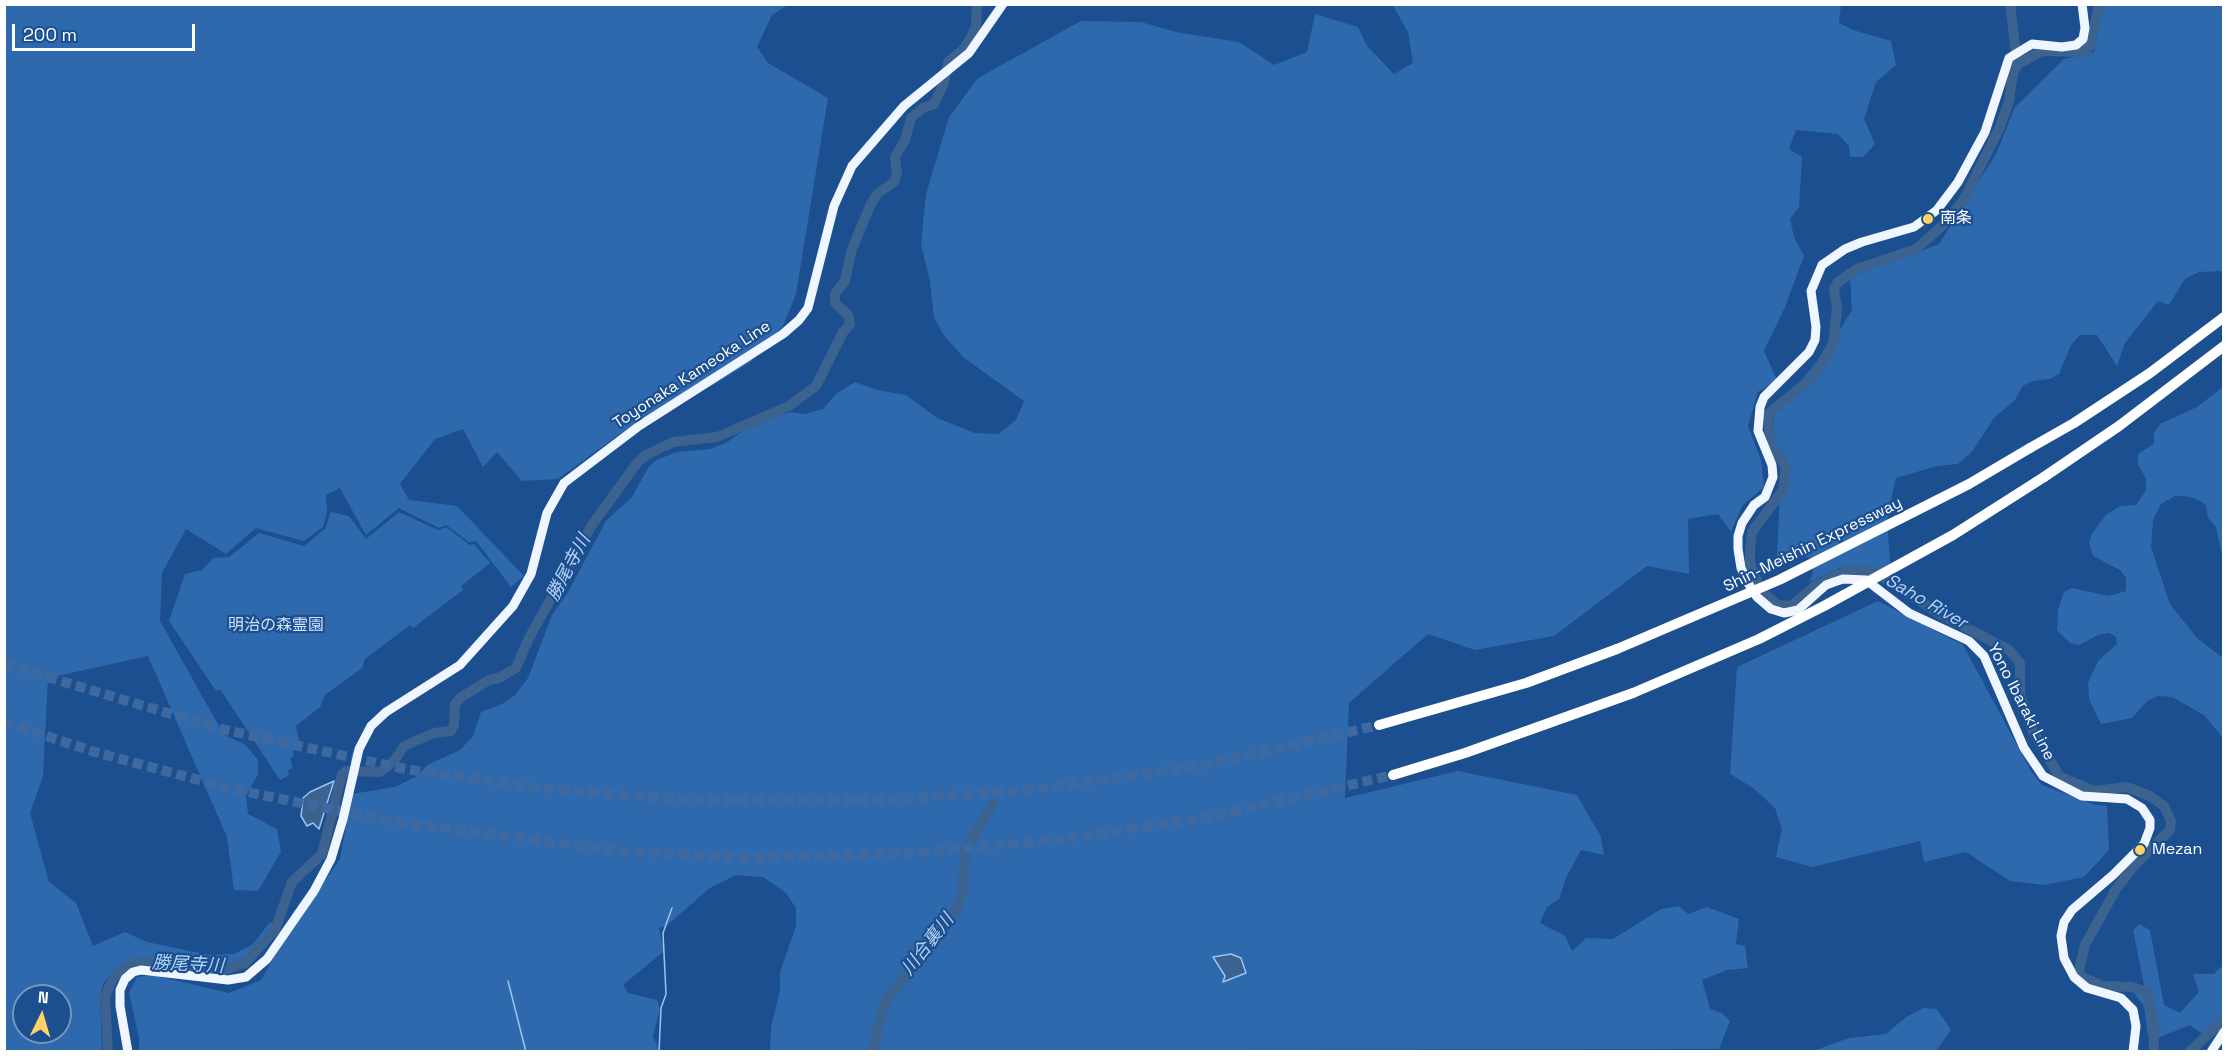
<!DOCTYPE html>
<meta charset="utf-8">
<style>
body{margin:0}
#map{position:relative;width:2228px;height:1056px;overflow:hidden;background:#1b4f8f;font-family:"Space Grotesk",sans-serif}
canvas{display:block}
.frame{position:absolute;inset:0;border:6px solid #fff;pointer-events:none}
.north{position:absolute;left:12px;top:984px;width:60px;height:60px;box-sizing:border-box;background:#1b4f8f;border:2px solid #7695bc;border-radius:50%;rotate:5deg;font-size:16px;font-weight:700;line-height:24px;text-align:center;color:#fff}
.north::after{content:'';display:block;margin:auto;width:21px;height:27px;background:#ffd166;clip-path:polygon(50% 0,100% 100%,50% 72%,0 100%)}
.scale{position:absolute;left:12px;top:24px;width:183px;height:27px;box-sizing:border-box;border:3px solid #fff;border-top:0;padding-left:8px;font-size:18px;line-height:21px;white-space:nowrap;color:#fff;-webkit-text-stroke:4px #1b4f8f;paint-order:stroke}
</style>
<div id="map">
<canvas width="2228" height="1056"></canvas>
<div class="frame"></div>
<div class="north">N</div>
<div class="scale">200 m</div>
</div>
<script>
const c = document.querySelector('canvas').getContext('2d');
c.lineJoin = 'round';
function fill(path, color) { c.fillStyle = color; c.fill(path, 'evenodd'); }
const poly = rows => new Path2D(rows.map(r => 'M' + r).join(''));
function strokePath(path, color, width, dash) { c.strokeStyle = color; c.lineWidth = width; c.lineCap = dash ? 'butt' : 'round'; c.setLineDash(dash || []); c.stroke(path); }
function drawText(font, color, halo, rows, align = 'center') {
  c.font = font + ' "Space Grotesk","Noto Sans JP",sans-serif'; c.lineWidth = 4.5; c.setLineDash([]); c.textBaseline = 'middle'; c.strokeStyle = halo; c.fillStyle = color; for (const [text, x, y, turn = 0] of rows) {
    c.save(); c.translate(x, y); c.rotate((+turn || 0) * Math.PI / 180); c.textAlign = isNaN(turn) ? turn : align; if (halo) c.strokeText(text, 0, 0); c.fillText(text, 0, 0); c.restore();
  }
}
fill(poly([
 [1392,4,1841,5,1839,23,1853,30,1891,41,1896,65,1876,82,1864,119,1875,144,1863,157,1850,157,1849,146,1838,134,1796,130,1789,149,1802,157,1799,207,1790,219,1794,237,1804,256,1785,307,1764,351,1777,380,1758,392,1748,426,1761,460,1764,487,1742,506,1731,532,1718,514,1688,519,1689,574,1647,566,1554,636,1475,650,1428,634,1349,703,1345,798,1458,771,1577,795,1601,837,1604,855,1581,850,1567,876,1559,899,1547,907,1540,923,1565,936,1572,951,1586,938,1613,939,1661,909,1679,906,1688,914,1707,907,1739,919,1736,944,1745,946,1748,968,1727,970,1702,980,1710,1009,1722,1013,1730,1021,1719,1049,770,1051,771,1027,780,990,780,972,796,926,796,908,786,893,763,877,736,875,710,888,667,925,659,928,664,951,623,985,628,993,657,1000,660,1009,653,1036,659,1051,139,1051,139,1038,129,993,137,977,152,975,229,993,261,980,283,942,340,859,352,794,395,787,417,776,427,765,460,750,473,736,481,712,502,704,515,695,528,678,552,615,568,592,606,521,632,497,649,466,657,460,676,452,710,449,726,443,744,430,774,417,791,412,805,414,823,409,837,393,855,382,877,390,906,395,937,418,975,433,998,434,1016,420,1024,401,963,357,943,334,934,317,930,281,921,244,926,194,949,117,978,78,1081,21,1141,22,1176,32,1239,42,1274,65,1307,52,1315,14,1358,27,1367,46,1394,74,1413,63,1408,32],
 [5,5,788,5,772,15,757,47,768,63,828,98,796,294,783,326,752,361,715,384,621,433,558,479,522,481,497,452,483,467,463,429,435,439,400,484,409,500,457,506,524,576,511,587,476,541,469,542,446,525,439,528,399,508,366,535,340,488,326,495,327,512,323,527,304,541,256,528,226,554,186,529,162,573,160,621,224,735,246,745,258,760,258,774,246,796,248,814,277,829,281,852,258,891,234,890,227,837,148,656,48,678,43,776,30,813,49,882,76,903,93,946,125,932,147,942,209,955,234,954,253,944,270,922,274,923,259,946,239,961,223,966,209,967,145,958,130,960,120,965,104,982,100,995,102,1051,5,1052],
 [24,996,60,996,60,1032,24,1032],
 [2103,5,2223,5,2223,271,2199,272,2185,279,2169,305,2158,301,2125,343,2117,366,2097,335,2080,335,2071,345,2059,374,2050,379,2032,381,2023,386,2015,400,1994,418,1972,452,1958,464,1937,466,1896,478,1887,520,1891,575,1888,578,1874,568,1856,566,1840,568,1809,582,1813,573,1811,558,1795,554,1791,556,1786,563,1781,564,1777,556,1781,470,1773,442,1774,414,1831,344,1852,310,1850,277,1939,244,1996,154,2015,107,2064,59,2094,52],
 [2223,387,2223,559,2216,527,2208,518,2206,505,2196,499,2185,496,2175,496,2161,504,2153,520,2151,547,2170,604,2197,638,2223,658,2223,738,2204,715,2172,697,2158,696,2147,701,2132,718,2101,724,2089,699,2088,683,2098,661,2117,644,2116,637,2109,633,2100,634,2079,645,2070,643,2057,630,2058,609,2064,592,2072,588,2109,596,2126,591,2126,578,2120,570,2093,556,2089,543,2092,533,2106,515,2120,506,2136,505,2146,490,2146,479,2138,465,2138,454,2154,444,2154,433,2160,424,2197,407],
 [331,512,349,516,366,539,399,512,438,530,446,527,470,545,474,544,490,563,461,586,463,590,413,628,410,625,365,659,362,668,325,695,320,707,296,726,299,740,292,746,294,755,290,759,293,768,288,770,289,775,280,780,220,689,216,691,169,621,185,574,202,570,213,558,229,557,259,533,304,546,325,529],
 [1878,601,1963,645,2031,771,2042,785,2096,805,2107,806,2109,850,2084,877,2044,885,2010,881,1966,852,1924,862,1920,841,1812,867,1776,857,1782,829,1775,808,1753,788,1730,774,1737,667],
 [2139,924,2150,930,2164,1005,2180,1013,2199,992,2193,974,2214,974,2223,965,2223,1021,2207,1037,2190,1025,2155,1039,2148,1035,2144,1006,2133,992,2144,985,2133,930],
 [1923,1008,1937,1009,1951,1030,1936,1051,1813,1051,1849,1038,1886,1034,1906,1017]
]), '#2e69ad');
const water = poly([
 [334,781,319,829,313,823,307,826,301,816,303,798,310,792,334,781],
 [1231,954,1241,958,1246,973,1223,982,1225,976,1213,957,1231,954]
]);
fill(water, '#3c6290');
strokePath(water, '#9cc4f0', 1.5);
strokePath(poly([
 [508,981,526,1052],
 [659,1052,661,1008,666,994,663,933,672,908]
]), '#9cc4f0', 1.5);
strokePath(poly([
 [2010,4,2017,61],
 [2099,4,2090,46,2082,52,2042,51,2018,64,2013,73,2009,101,2000,127,1963,201,1941,227,1916,249,1857,269,1838,282,1834,289,1837,309,1833,344,1814,376,1768,414,1770,444,1786,466,1783,490,1752,532,1750,551,1750,563,1761,591,1778,605,1791,606,1816,585,1839,574,1853,570,1875,572,1940,614,2009,650,2020,663,2020,694,2032,729,2059,776,2094,791,2127,787,2150,796,2164,806,2171,821,2170,830,2135,865,2116,889,2085,945,2079,970,2081,976,2102,986,2132,987,2147,992,2153,1018,2154,1052],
 [108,1052,105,996,113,979,122,969,132,964,146,962,224,970,245,963,275,930,292,882,322,854,342,774,347,771,380,772,394,761,404,746,434,733,451,731,454,725,455,705,460,698,489,680,499,678,516,668,529,638,592,525,637,463,646,455,673,442,717,437,789,406,816,386,843,332,850,325,848,315,835,303,835,294,845,281,852,249,871,204,878,193,894,182,897,173,895,157,905,140,911,118,923,108,934,104,944,83,948,62,962,51,971,38,976,26,977,4],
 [872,1052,885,1001,939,936,957,908,963,888,965,851,993,804],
 [2189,1052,2224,1020]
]), '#3c6290', 10);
strokePath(poly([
 [4,664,221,729,405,769,540,788,688,800,886,800,1030,790,1207,765,1379,725],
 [4,722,95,752,228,788,389,821,618,851,749,858,912,853,1056,840,1204,818,1393,775]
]), '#3d69a0', 10, [10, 5]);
strokePath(poly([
 [2082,4,2085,28,2083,39,2076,45,2062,47,2032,44,2009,58,1985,132,1958,182,1937,210,1914,227,1862,242,1845,249,1822,265,1811,291,1816,327,1815,340,1809,352,1764,397,1760,407,1758,431,1772,465,1773,477,1765,497,1754,505,1742,523,1738,536,1738,549,1741,568,1748,583,1757,597,1771,609,1784,613,1798,610,1826,585,1834,582,1843,579,1866,580,1909,613,1969,641,1984,656,2024,748,2043,776,2082,796,2127,799,2142,808,2150,820,2150,828,2144,844,2113,875,2072,910,2064,922,2061,936,2064,958,2074,977,2087,988,2121,998,2133,1010,2136,1026,2133,1052],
 [128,1052,120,1006,120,990,125,979,133,972,141,970,228,980,246,977,267,959,314,891,331,859,343,819,359,749,371,726,386,712,460,665,513,606,531,574,547,513,564,483,639,426,783,334,799,320,808,308,834,206,852,166,904,106,969,53,1003,4],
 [2211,1052,2224,1032]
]), '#f0f6ff', 9);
strokePath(poly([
 [2030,448,2074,423,2150,373,2224,317],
 [2044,477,2119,426,2224,346],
 [1379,725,1526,683,1617,649],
 [1393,775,1465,753,1633,693]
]), '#fff', 10);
strokePath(poly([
 [1617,649,1779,580,1969,484,2030,448],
 [1633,693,1759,639,1824,606,1953,535,2044,477]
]), '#fff', 10);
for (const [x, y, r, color] of [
 [1928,219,6,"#ffd166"],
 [2140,850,6,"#ffd166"]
]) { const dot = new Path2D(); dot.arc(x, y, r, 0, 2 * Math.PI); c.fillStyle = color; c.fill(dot); strokePath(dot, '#1b4f8f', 2); }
drawText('16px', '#fff', '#1b4f8f', [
 ["南条",1940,219],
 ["Mezan",2152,850]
], 'left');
drawText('16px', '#fff', '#1b4f8f', [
 ["Toyonaka Kameoka Line",692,375,-33],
 ["Shin-Meishin Expressway",1813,545,-26],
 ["Yono Ibaraki Line",2021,702,63]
]);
drawText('16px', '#cfe3fa', '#1b4f8f', [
 ["明治の森霊園",276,626]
]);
drawText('italic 18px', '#b5d3f5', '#1b4f8f', [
 ["勝尾寺川",569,568,-62],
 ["Saho River",1926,602,30],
 ["川合裏川",928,945,-52],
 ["勝尾寺川",188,965,3]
]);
</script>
